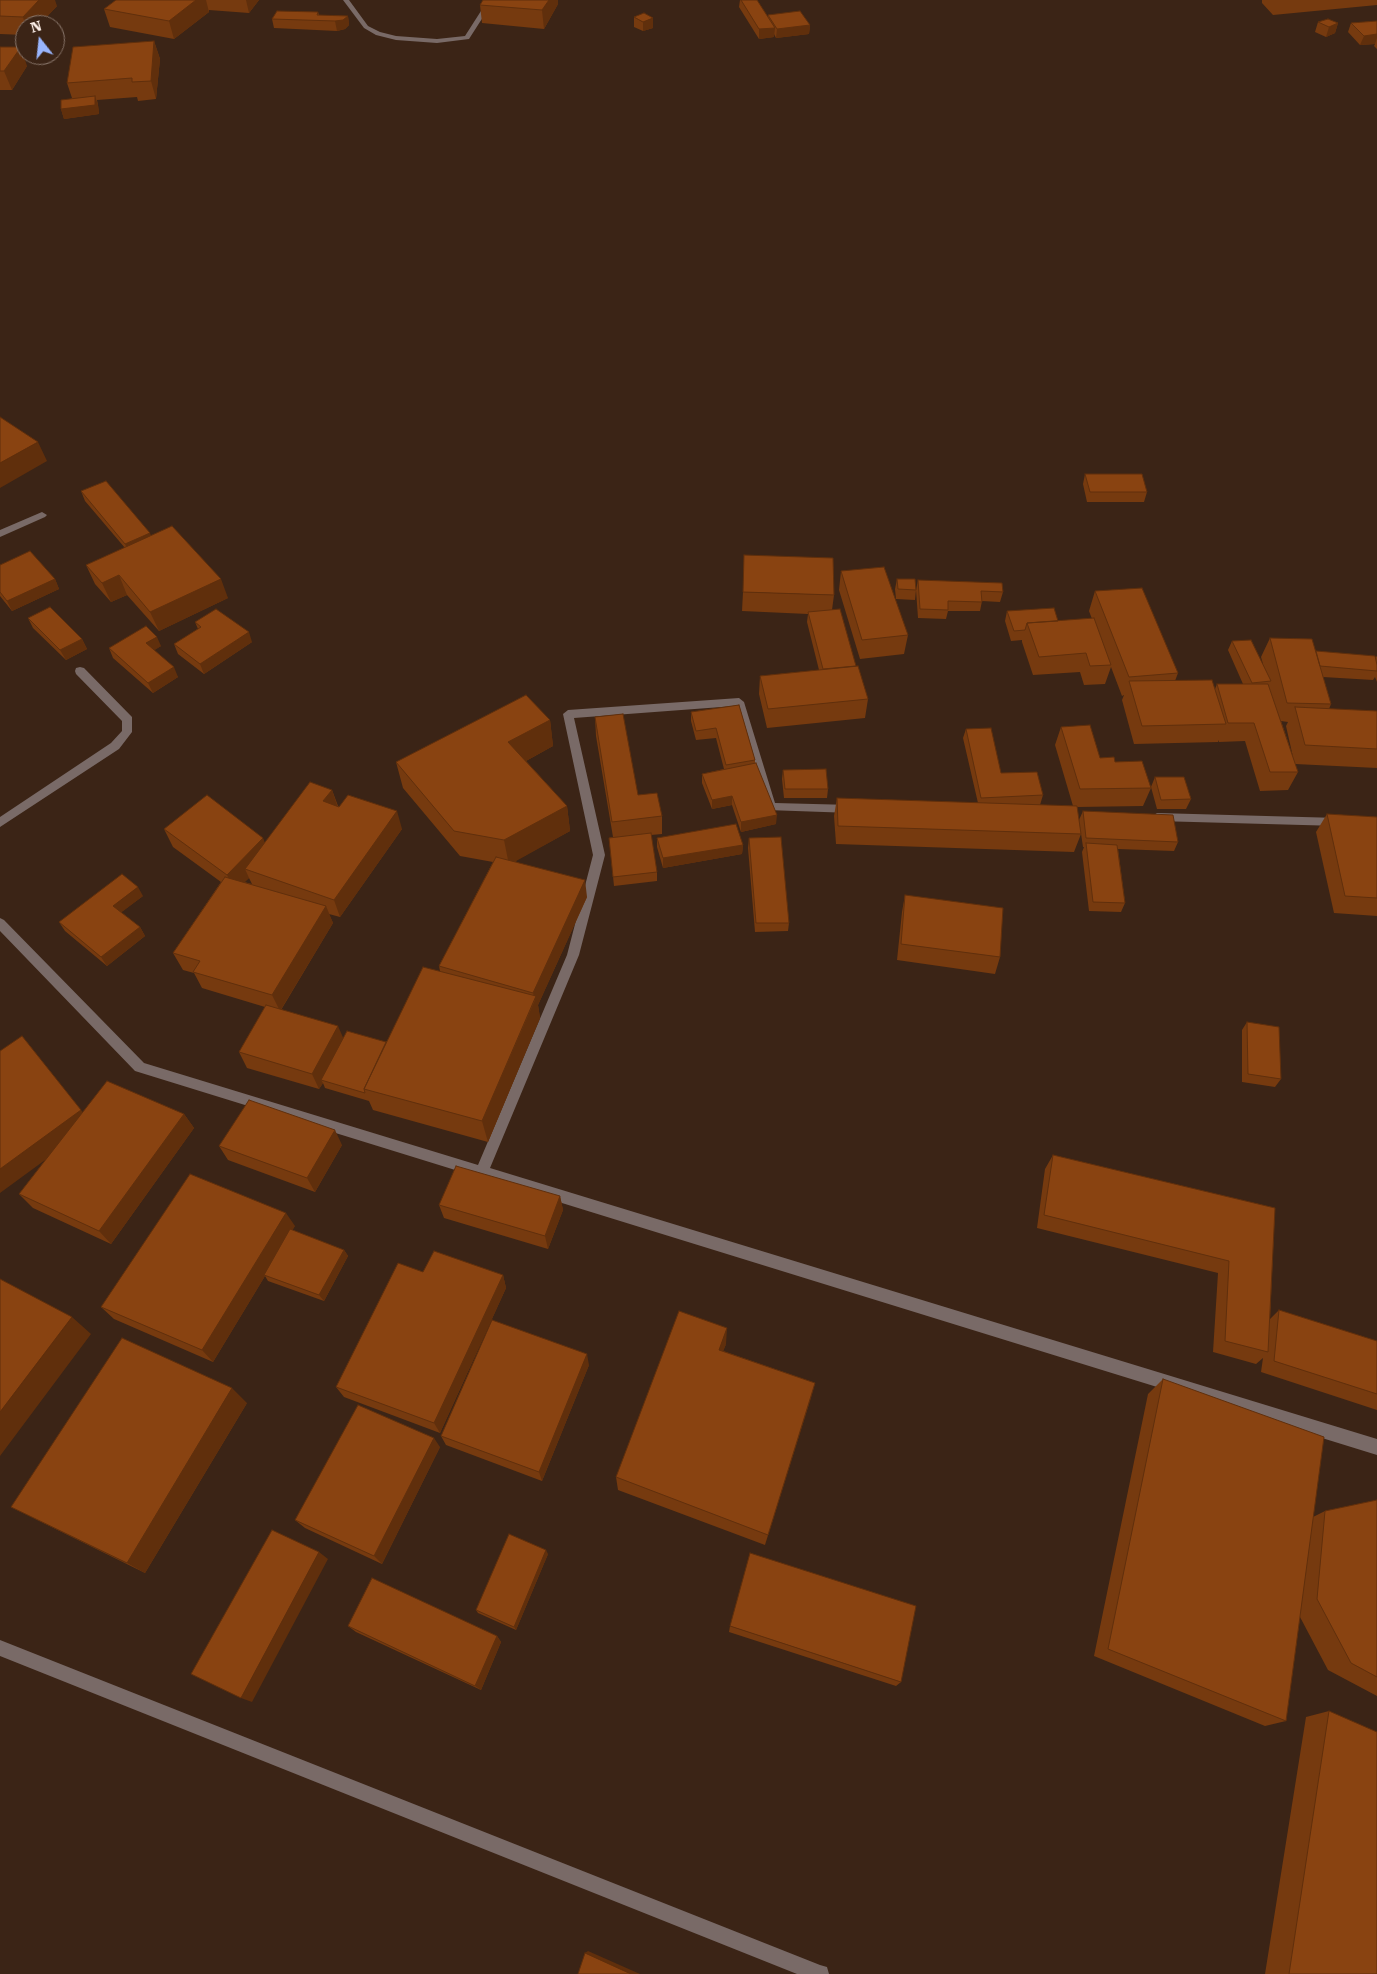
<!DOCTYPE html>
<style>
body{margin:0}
#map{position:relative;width:1377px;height:1974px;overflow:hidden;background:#3b2416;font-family:"Roboto Serif",serif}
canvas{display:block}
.north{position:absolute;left:15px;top:15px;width:50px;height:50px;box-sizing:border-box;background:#3b2416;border:1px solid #89766b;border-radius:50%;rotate:344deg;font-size:14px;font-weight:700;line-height:20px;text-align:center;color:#fef1ea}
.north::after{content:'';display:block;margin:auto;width:18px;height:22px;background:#99b5fd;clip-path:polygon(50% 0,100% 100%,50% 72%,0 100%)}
</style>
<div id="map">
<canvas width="1377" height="1974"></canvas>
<div class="north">N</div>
</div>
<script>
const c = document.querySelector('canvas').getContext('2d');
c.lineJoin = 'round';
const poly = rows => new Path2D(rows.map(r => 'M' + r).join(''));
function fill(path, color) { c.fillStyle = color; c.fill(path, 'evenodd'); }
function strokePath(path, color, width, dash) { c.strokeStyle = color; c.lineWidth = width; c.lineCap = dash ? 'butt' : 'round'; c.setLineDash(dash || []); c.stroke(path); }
fill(poly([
 [343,0,349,0,368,26,380,32,396,36,437,39,465,36,488,0,494,0,469,39,437,43,396,40,376,35,364,28,343,0],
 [42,512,47,515,45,517,0,537,0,530,42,512],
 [80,667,84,668,132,717,132,732,119,749,0,827,0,817,111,743,122,731,122,721,76,674,75,671,76,668,80,667],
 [739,698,744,702,775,803,852,805,858,809,852,813,767,810,735,706,574,718,605,855,579,955,490,1168,1377,1439,1377,1455,135,1071,0,931,0,918,4,920,144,1063,478,1165,567,955,593,855,563,714,568,710,739,698],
 [1157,813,1339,818,1345,822,1339,826,1157,821,1151,817,1157,813],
 [0,1640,820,1965,827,1967,829,1974,797,1974,0,1656,0,1640]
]), '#796a67');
fill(poly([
 [0,0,57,6,39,25,25,25,25,35,0,34],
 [116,0,259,0,249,13,209,10,209,12,174,39,110,27,104,9],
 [483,0,558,0,558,4,544,29,482,23,480,5],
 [740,0,757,0,768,17,768,15,810,25,809,34,776,38,774,34,774,37,759,39,739,7],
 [1262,0,1377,0,1377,5,1273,15,1262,3],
 [318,12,319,15,348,16,349,25,345,29,337,31,274,28,272,19],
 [634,17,653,28,643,31,634,27],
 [1377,21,1377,49,1374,46,1375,44,1360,45,1348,32,1351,23],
 [1318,22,1338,23,1335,33,1326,37,1315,32],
 [154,41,160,59,156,99,138,101,137,97,97,100,98,105,99,114,64,119,61,109,72,98,67,83],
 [0,47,27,66,12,90,0,90],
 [1085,474,1147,492,1144,502,1087,502,1083,484],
 [81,491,151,536,228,598,159,631,127,595,111,602,95,584,86,565,125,548,85,501],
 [0,565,55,579,59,589,12,611,0,596],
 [841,571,908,635,904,654,860,659,839,590],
 [897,579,916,590,915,600,896,599,895,589],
 [918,580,1003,592,1000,602,982,601,980,611,948,611,946,619,918,618,916,590],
 [1095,591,1178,673,1175,681,1215,689,1217,684,1243,684,1228,650,1232,641,1263,664,1261,657,1270,638,1316,651,1375,658,1377,656,1377,682,1375,677,1373,680,1323,677,1331,704,1329,709,1377,711,1377,768,1295,764,1298,772,1288,790,1260,791,1245,741,1219,742,1219,740,1218,742,1134,744,1122,700,1124,695,1122,696,1111,667,1105,684,1084,685,1080,672,1033,675,1022,642,1022,640,1011,641,1005,621,1007,611,1058,621,1092,619,1089,611],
 [1281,721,1288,722,1286,726,1293,757],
 [743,592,834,595,832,610,856,666,868,699,865,718,767,728,759,694,760,676,819,670,807,622,808,614,742,611],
 [28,618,82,639,87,649,66,660,33,628],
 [195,622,252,642,204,674,178,654,174,644,198,629],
 [161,646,154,650,178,677,153,693,113,658,109,648],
 [739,705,755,760,755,763,776,824,741,832,732,805,712,809,702,783,702,774,724,769,716,738,696,740,691,721,691,712],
 [595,717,638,795,662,816,662,834,651,835,657,872,657,881,614,886,609,838,613,837,596,736],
 [550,720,553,746,526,761,567,806,570,831,515,861,587,897,538,1005,540,1018,488,1142,373,1110,369,1101,325,1088,323,1083,319,1089,247,1068,239,1052,265,1007,202,988,194,973,183,970,173,953,221,882,173,847,164,829,263,838,264,843,332,790,338,806,402,829,340,917,329,914,333,923,281,1010,343,1039,386,1042,440,971,439,966,493,862,460,856,403,788,396,762],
 [249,878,252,884,244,882],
 [1061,727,1100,758,1115,762,1151,788,1143,806,1077,807,1081,834,1074,852,836,844,834,816,837,798,978,803,963,738,966,729,1001,773,1043,795,1040,805,1073,806,1055,745],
 [783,770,828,789,827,798,784,798,782,779],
 [1155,777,1191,799,1186,809,1157,809,1151,787],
 [1083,811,1178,842,1174,851,1118,849,1125,903,1121,912,1089,911,1082,852,1084,847,1083,847,1079,820],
 [1327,814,1377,817,1377,916,1334,913,1316,832],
 [657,838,743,845,742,854,663,868,657,847],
 [749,838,789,923,788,931,755,932,748,848],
 [905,895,1000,957,995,974,897,960,902,912],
 [143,896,121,912,140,927,145,936,107,966,65,931,59,922],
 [1247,1022,1281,1079,1275,1087,1242,1082,1242,1030],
 [22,1036,82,1112,184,1114,194,1128,111,1244,33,1208,19,1194,46,1159],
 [342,1145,315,1192,228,1160,219,1146],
 [1053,1155,1275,1208,1270,1319,1279,1310,1377,1341,1377,1410,1261,1372,1263,1358,1256,1364,1213,1352,1218,1273,1037,1228,1045,1169],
 [560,1196,563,1210,548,1249,444,1218,439,1205],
 [295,1226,292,1230,344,1250,348,1256,324,1301,268,1281,265,1276,213,1362,114,1319,101,1307],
 [423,1272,503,1275,506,1288,440,1433,344,1397,336,1387],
 [726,1344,723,1351,815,1383,765,1545,618,1490,616,1477],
 [589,1365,542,1481,446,1445,441,1436],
 [1163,1379,1313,1517,1325,1511,1377,1500,1377,1696,1328,1670,1300,1617,1286,1721,1265,1726,1094,1656,1148,1394],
 [247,1403,145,1573,11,1507],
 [440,1447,382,1564,305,1528,295,1520],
 [548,1554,516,1630,478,1613,476,1610],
 [348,1626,497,1636,501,1642,481,1690,356,1632],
 [730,1626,901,1682,896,1686,729,1632],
 [1329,1711,1377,1974,1265,1974,1306,1717]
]), '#763a0f');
fill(poly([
 [39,0,55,0,57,6,39,25,25,25,23,17],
 [196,0,206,0,209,12,174,39,169,21],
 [246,0,259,0,249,13],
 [549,0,558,0,558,4,544,29,542,10],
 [348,16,349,25,345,29,337,31,335,21],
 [653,18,653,28,643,31,643,22],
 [1338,23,1335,33,1326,37,1329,27],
 [810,25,809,34,776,38,777,29],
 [775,28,774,37,759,39,759,29],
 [1377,34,1377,38,1375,44,1360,45,1364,36],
 [154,41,160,59,156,99,151,81],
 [21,47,27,66,12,90,4,71],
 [95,96,98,105,99,114,64,119,61,109],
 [38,442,47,461,0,488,0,463],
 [150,533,154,543,130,554,125,544],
 [119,575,127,595,111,602,102,583],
 [55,579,59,589,12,611,7,601],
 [221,579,228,598,159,631,150,612],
 [249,632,252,642,204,674,200,664],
 [157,637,161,646,150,653,146,643],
 [82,639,87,649,66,660,60,650],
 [174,667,178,677,153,693,148,683],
 [550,720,553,746,513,768,508,742],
 [332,790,338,808,323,801],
 [732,796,732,805,712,809,712,800],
 [567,806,570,831,509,865,504,840],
 [397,811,402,829,340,917,334,900],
 [777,815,776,824,741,832,741,822],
 [263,838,270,856,245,869,249,878,235,892,227,875],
 [743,845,742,854,663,868,663,858],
 [585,880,587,897,538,1005,540,1018,488,1142,482,1121,535,1000,533,993],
 [138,887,143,896,118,915,113,906],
 [326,906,333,923,280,1011,272,995],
 [140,927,145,936,107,966,101,957],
 [338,1026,345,1042,321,1080,323,1083,319,1089,312,1074],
 [22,1036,93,1125,0,1193,0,1169],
 [184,1114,194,1128,111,1244,99,1231],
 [335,1130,342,1145,315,1192,307,1178],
 [560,1196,563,1210,548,1249,545,1236],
 [286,1213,295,1226,265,1275,264,1275,265,1276,213,1362,202,1350],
 [344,1250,348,1256,324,1301,319,1295],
 [503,1275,506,1288,440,1433,434,1423],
 [72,1317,91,1334,0,1456,0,1412],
 [727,1328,726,1344,718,1365,719,1350],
 [587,1354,589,1365,542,1481,539,1472],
 [815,1383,811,1398,765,1545,768,1535],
 [232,1388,247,1403,145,1573,127,1563],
 [434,1438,440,1447,382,1564,374,1556],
 [546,1550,548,1554,516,1630,514,1627],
 [319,1552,328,1559,252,1702,241,1698],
 [497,1636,501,1642,481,1690,475,1686],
 [588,1951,640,1974,631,1974,585,1953]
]), '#602f0c');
const building = poly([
 [0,0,39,0,23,17,0,16,0,0],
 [116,0,196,0,169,21,104,9,116,0],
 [483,0,549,0,542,10,480,5,483,0],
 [741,0,757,0,775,28,759,29,741,0],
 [277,11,318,12,317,15,348,16,343,20,335,21,272,19,277,11],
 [800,11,810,25,777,29,768,15,800,11],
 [644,13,653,18,643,22,634,17,644,13],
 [1328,19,1338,23,1329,27,1318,22,1328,19],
 [1377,21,1377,34,1364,36,1351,23,1377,21],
 [154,41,151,81,132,82,132,78,67,83,73,47,154,41],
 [0,47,21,47,4,71,0,71,0,47],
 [95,96,95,105,61,109,61,100,95,96],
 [0,417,38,442,0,463,0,417],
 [1085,474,1142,474,1147,492,1090,492,1085,474],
 [106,481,150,533,125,544,81,491,106,481],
 [172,526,221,579,150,612,119,575,102,583,86,565,172,526],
 [30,551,55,579,7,601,0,592,0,565,30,551],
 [744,555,833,558,834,595,743,592,744,555],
 [884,567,908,635,862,640,841,571,884,567],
 [897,579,915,579,916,590,898,589,897,579],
 [918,580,1002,583,1003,592,981,591,982,602,948,601,948,610,920,609,918,580],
 [1142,588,1178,673,1129,677,1095,591,1142,588],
 [50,607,82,639,60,650,28,618,50,607],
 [1054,608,1058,621,1027,623,1025,630,1014,631,1007,611,1054,608],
 [216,609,249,632,200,664,174,644,201,627,195,622,216,609],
 [840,609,856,666,823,669,808,612,840,609],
 [1094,618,1111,665,1090,666,1086,653,1039,657,1027,623,1094,618],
 [146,626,157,637,146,643,174,667,148,683,109,648,146,626],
 [1270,638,1312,639,1331,704,1287,703,1270,638],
 [1251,640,1271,681,1252,683,1232,641,1251,640],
 [1316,651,1375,656,1377,665,1377,671,1320,666,1316,651],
 [858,666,868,699,768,709,760,676,858,666],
 [1212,680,1226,724,1142,726,1129,681,1212,680],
 [1217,684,1268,684,1298,772,1270,772,1254,723,1228,723,1217,684],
 [526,695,550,720,508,742,567,806,504,840,454,831,396,762,526,695],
 [739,705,755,760,726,765,716,728,696,731,691,712,739,705],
 [1295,707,1377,711,1377,749,1305,745,1295,707],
 [623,714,638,795,657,793,662,816,612,822,595,717,623,714],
 [1090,725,1100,758,1114,757,1115,762,1142,761,1151,788,1080,789,1061,727,1090,725],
 [991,728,1001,773,1037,772,1043,795,981,798,966,729,991,728],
 [756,763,777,815,741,822,732,796,712,800,702,774,756,763],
 [826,769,828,789,785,789,783,770,826,769],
 [1155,777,1184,777,1191,799,1161,800,1155,777],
 [310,782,332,790,323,801,339,807,348,795,397,811,334,900,245,869,310,782],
 [207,795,263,838,227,875,164,829,207,795],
 [837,798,1077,806,1081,834,838,826,837,798],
 [1083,811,1173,815,1178,842,1086,838,1083,811],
 [1327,814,1377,817,1377,898,1345,896,1327,814],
 [736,824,743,845,663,858,657,838,736,824],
 [651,833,657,872,613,877,609,838,651,833],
 [781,837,789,923,756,923,749,838,781,837],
 [1086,843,1117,845,1125,903,1093,902,1086,843],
 [496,857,585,880,533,993,439,966,496,857],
 [122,874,138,887,113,906,140,927,101,957,59,922,122,874],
 [225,877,326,906,272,995,193,972,200,961,173,953,225,877],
 [905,895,1003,908,1000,957,901,944,905,895],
 [423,967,536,996,482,1121,364,1089,423,967],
 [266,1005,338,1026,312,1074,239,1052,266,1005],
 [1247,1022,1279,1027,1281,1079,1248,1074,1247,1022],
 [347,1031,386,1042,364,1089,365,1093,321,1080,347,1031],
 [22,1036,81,1110,0,1169,0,1051,22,1036],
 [107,1081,184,1114,99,1231,19,1194,107,1081],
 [249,1100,335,1130,307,1178,219,1146,249,1100],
 [1053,1155,1275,1208,1268,1352,1225,1341,1229,1261,1044,1215,1053,1155],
 [456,1166,560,1196,545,1236,439,1205,456,1166],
 [190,1174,286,1213,202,1350,101,1307,190,1174],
 [290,1229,344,1250,319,1295,264,1275,290,1229],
 [434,1251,503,1275,434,1423,336,1387,398,1263,423,1272,434,1251],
 [0,1279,72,1317,0,1412,0,1279],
 [1279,1310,1377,1341,1377,1394,1274,1361,1279,1310],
 [679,1311,727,1328,719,1350,815,1383,768,1535,616,1477,679,1311],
 [492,1320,587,1354,539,1472,441,1436,492,1320],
 [122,1338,232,1388,127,1563,11,1507,122,1338],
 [1163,1379,1324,1437,1286,1721,1108,1649,1163,1379],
 [358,1405,434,1438,374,1556,295,1520,358,1405],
 [1377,1500,1377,1677,1351,1663,1317,1599,1325,1511,1377,1500],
 [272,1530,319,1552,241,1698,191,1674,272,1530],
 [509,1534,546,1550,514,1627,476,1610,509,1534],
 [750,1553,916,1606,901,1682,730,1626,750,1553],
 [372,1578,497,1636,475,1686,348,1626,372,1578],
 [1329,1711,1377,1732,1377,1974,1289,1974,1329,1711],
 [585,1953,631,1974,578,1974,585,1953]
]);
fill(building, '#894311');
strokePath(building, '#602f0c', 1);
</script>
